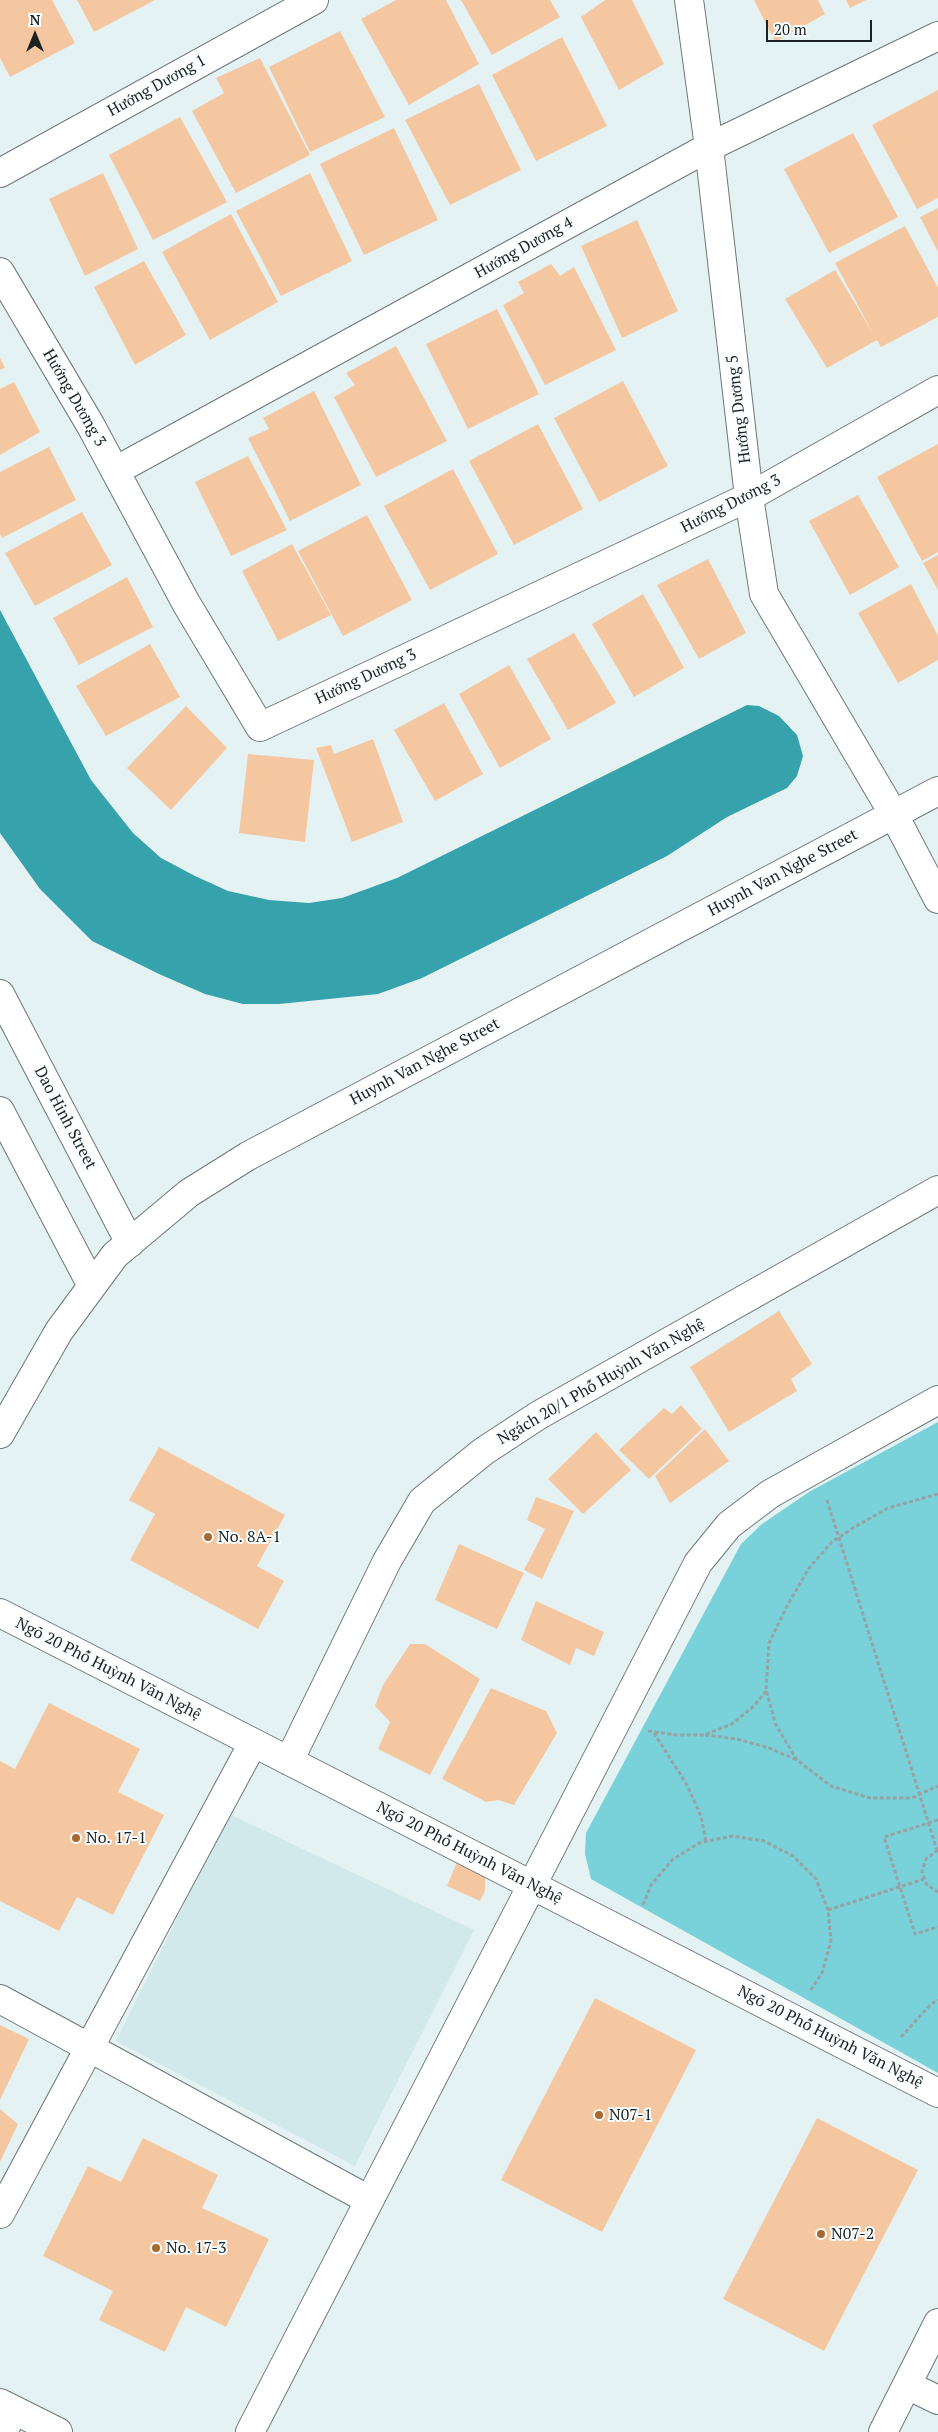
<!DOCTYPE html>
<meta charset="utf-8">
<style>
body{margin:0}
#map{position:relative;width:938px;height:2432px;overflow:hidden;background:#e4f2f4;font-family:"PT Serif",serif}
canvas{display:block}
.north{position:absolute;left:10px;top:10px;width:50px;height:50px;-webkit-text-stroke:4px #f8fefe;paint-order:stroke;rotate:0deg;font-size:14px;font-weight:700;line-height:20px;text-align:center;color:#1c2222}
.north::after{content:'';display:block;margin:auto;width:18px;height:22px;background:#1c2222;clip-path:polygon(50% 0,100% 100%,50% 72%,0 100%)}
.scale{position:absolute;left:766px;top:20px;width:106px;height:22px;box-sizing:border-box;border:2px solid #1c2222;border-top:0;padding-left:6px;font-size:15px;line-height:18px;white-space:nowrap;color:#1c2222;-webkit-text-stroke:4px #f8fefe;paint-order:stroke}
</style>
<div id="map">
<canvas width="938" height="2432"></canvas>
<div class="north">N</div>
<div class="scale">20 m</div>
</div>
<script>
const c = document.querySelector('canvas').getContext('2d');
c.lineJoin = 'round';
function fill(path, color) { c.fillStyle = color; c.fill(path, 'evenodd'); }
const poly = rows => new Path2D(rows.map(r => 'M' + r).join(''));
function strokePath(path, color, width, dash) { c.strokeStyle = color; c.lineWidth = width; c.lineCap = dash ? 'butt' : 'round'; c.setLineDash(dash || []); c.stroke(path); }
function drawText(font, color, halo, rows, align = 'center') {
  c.font = font + ' "PT Serif",serif'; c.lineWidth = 4; c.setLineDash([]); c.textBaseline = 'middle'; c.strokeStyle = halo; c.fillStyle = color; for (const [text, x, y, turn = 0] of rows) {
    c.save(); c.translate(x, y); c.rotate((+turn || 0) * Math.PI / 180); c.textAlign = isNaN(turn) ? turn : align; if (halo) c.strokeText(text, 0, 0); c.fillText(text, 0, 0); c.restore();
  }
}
fill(poly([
 [229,1814,474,1930,355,2166,116,2041]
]), '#d1e9eb');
fill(poly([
 [938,1422,938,2073,591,1879,585,1854,586,1833,741,1544,762,1524,809,1492]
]), '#79d1da');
fill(poly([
 [0,610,91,780,133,833,161,858,195,876,228,891,269,900,309,903,342,898,397,878,747,705,759,706,779,716,797,735,803,756,797,776,787,788,727,817,667,856,422,978,378,994,279,1004,243,1004,205,994,159,974,92,941,40,889,0,833]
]), '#36a2ac');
fill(poly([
 [0,0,52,0,75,43,10,77,0,58],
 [77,0,155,0,94,32],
 [396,0,446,0,479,64,409,105,361,19],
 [461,0,550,0,560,17,492,55],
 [605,0,632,0,664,64,619,90,581,17],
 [754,0,818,0,825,14,775,42],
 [846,0,866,0,850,8],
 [340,31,385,117,310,152,269,67],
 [562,37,607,126,536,161,492,75],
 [260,58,310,155,236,193,192,111,224,93,216,78],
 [479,84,521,170,450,205,405,120],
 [938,90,938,198,917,209,872,125],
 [180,117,227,202,153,240,109,155],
 [394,128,438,220,364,255,320,164],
 [853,133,898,217,829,253,784,169],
 [103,173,138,249,85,276,49,199],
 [310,173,352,261,281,296,236,211],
 [938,208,938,252,920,217],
 [231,214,278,302,210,340,162,252],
 [637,220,678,311,622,338,581,246],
 [905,226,938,288,938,317,881,347,877,340,827,368,785,299,835,270,874,335,835,263],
 [144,261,186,335,135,365,94,287],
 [551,264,560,276,574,267,616,350,545,385,503,305,524,293,518,282],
 [497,309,539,394,468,429,426,344],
 [396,346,447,441,376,477,334,397,355,385,346,373],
 [0,358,5,368,0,370],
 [623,381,668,466,599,502,554,418],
 [14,382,40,432,0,455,0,389],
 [314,391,361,485,290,521,248,438,269,429,263,418],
 [538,424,583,509,514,545,469,461],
 [938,444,938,552,922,561,877,477],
 [49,447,76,500,2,538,0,534,0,472],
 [248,456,287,530,231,556,195,482],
 [453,469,498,554,430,590,384,506],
 [858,495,899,567,850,595,809,521],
 [82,512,112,565,35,606,5,553],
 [367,515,412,600,343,636,298,551],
 [292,544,331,615,278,641,242,571],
 [938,555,938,590,923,563],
 [708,559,746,633,699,659,657,585],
 [127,577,153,627,79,665,53,618],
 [911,584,938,636,938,660,898,683,858,613],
 [643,594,684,668,634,697,592,624],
 [574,633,616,703,568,730,527,659],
 [150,644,180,697,106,736,76,686],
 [509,665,551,739,500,768,459,694],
 [444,703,483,774,435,801,394,730],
 [186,706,227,748,171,810,127,768],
 [373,739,403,822,352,842,316,748,331,745,334,754],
 [248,754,314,760,305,842,239,833],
 [779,1311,812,1364,791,1379,797,1391,729,1432,690,1367],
 [681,1405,702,1429,649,1479,619,1450,664,1408,672,1414],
 [705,1429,729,1461,670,1503,655,1476],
 [596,1432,631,1470,583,1514,548,1479],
 [159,1447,285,1515,257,1566,284,1581,258,1629,130,1560,155,1514,129,1500],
 [536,1497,574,1511,542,1579,524,1570,545,1529,527,1520],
 [459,1544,524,1573,497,1629,435,1600],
 [536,1601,604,1632,594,1656,576,1648,570,1665,521,1640],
 [410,1644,425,1644,480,1679,430,1775,378,1749,390,1722,375,1706,383,1685],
 [491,1688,546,1711,557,1733,514,1805,498,1800,486,1802,442,1779],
 [49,1703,140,1749,118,1792,164,1815,113,1915,77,1897,59,1931,0,1901,0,1761,15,1769],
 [457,1862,485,1877,485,1891,480,1901,447,1886],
 [595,1998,696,2050,602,2232,501,2180],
 [0,2025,29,2039,0,2100],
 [0,2109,18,2124,0,2162],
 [817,2118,918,2170,824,2351,723,2299],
 [143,2138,218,2175,202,2208,269,2239,226,2327,186,2307,165,2352,99,2320,113,2291,43,2256,88,2166,121,2182]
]), '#f5c7a1');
const minor = poly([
 [689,0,709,147,749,497,764,594,894,815,938,899],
 [0,173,314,0],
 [0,272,91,426,186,603,260,727,749,497,938,390],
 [115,471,709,147,938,36],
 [0,994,130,1243],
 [0,1111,92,1286],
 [0,1434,59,1331,115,1255,189,1193,248,1156,938,791],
 [0,1613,938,2093],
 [289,1761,387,1561,422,1501,484,1451,539,1415,938,1190],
 [0,1999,369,2200],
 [0,2214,253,1743],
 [907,2385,938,2400],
 [0,2403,58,2432],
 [3,2432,14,2410],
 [250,2432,698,1563,729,1525,770,1494,938,1400],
 [883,2432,938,2323]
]);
strokePath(minor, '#6b7879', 30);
strokePath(poly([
 [938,1494,888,1508,853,1528,832,1542,809,1568,787,1606,769,1643,766,1690,776,1725,797,1760,831,1786,870,1798,912,1798,938,1786],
 [827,1500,937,1850],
 [648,1731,676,1735,704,1735,732,1724,754,1706,766,1691],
 [654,1733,687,1785,701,1816,706,1842],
 [705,1735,737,1739,769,1748,797,1760],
 [938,1820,884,1837,915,1934,938,1927],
 [938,1850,926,1859,922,1872,927,1885,938,1892],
 [643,1905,651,1885,672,1860,699,1843,732,1836,764,1841,793,1856,816,1879,828,1910,831,1941,822,1973,810,1991],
 [828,1910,924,1879],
 [901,2037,931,2004,938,2000]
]), '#97a2a3', 3, [4, 2.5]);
strokePath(minor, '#fff', 28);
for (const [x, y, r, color] of [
 [208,1537,5,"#a86930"],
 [76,1838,5,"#a86930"],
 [599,2115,5,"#a86930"],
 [821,2234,5,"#a86930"],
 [156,2248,5,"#a86930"]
]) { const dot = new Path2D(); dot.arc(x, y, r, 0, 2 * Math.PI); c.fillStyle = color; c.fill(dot); strokePath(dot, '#f8fefe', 2); }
drawText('16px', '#1c2222', '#f8fefe', [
 ["Hướng Dương 1",157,86,-29],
 ["Hướng Dương 4",524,248,-29],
 ["Hướng Dương 3",74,398,60],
 ["Hướng Dương 5",739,409,-97],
 ["Hướng Dương 3",731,504,-27],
 ["Hướng Dương 3",366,677,-25],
 ["Huynh Van Nghe Street",783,873,-28],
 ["Huynh Van Nghe Street",425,1062,-28],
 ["Dao Hinh Street",65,1118,62],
 ["Ngách 20/1 Phố Huỳnh Văn Nghệ",601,1382,-30],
 ["Ngõ 20 Phố Huỳnh Văn Nghệ",108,1669,27],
 ["Ngõ 20 Phố Huỳnh Văn Nghệ",469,1853,27],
 ["Ngõ 20 Phố Huỳnh Văn Nghệ",830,2037,27]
]);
drawText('16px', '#1c2222', '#f8fefe', [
 ["No. 8A-1",218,1537],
 ["No. 17-1",86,1838],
 ["N07-1",609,2115],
 ["N07-2",831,2234],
 ["No. 17-3",166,2248]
], 'left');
</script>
